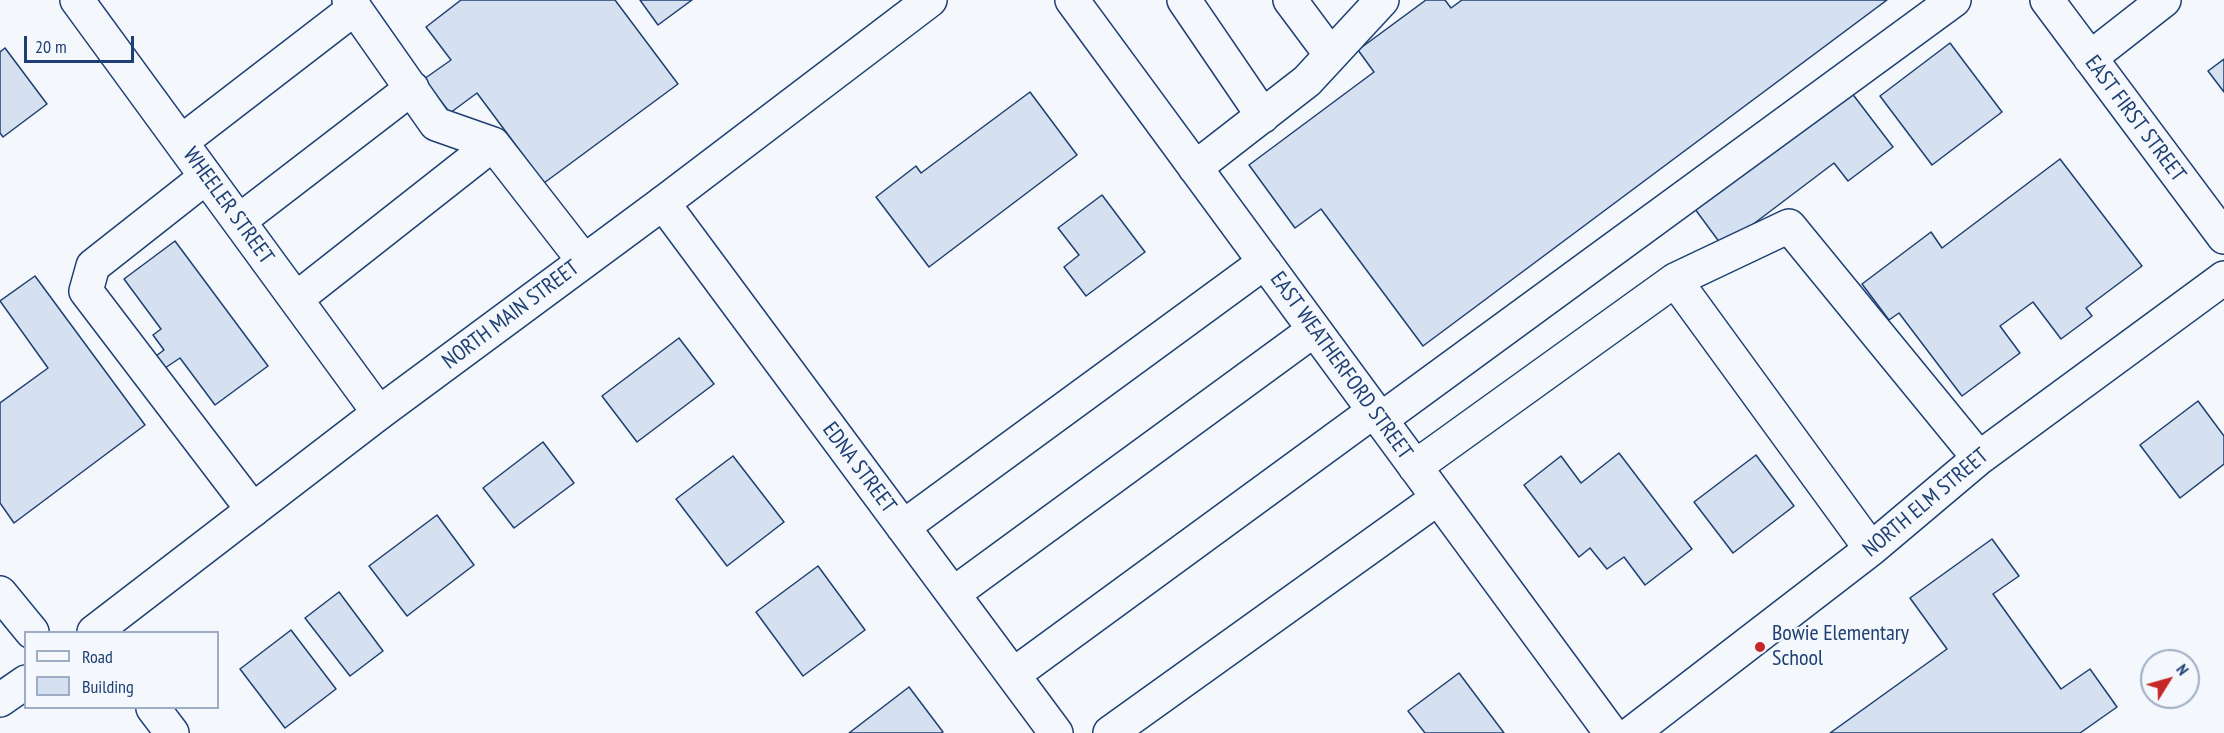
<!DOCTYPE html>
<style>
body{margin:0}
#map{position:relative;width:2224px;height:733px;overflow:hidden;background:#f4f7fb;font-family:"PT Sans Narrow",sans-serif}
canvas{display:block}
.legend{position:absolute;left:24px;top:631px;width:195px;height:78px;box-sizing:border-box;background:#f4f7fb;border:2px solid #9eadc5;margin:0;padding:8px 10px;list-style:none;font-size:18px;color:#1d3f73}
.legend li{display:flex;align-items:center;gap:12px;height:30px}
.legend b{width:30px;border:2px solid #9eadc5}
.north{position:absolute;left:2140px;top:649px;width:60px;height:60px;box-sizing:border-box;background:#f4f7fb;border:2px solid #9eadc5;border-radius:50%;rotate:53deg;font-size:16px;font-weight:700;line-height:24px;text-align:center;color:#1d3f73}
.north::after{content:'';display:block;margin:auto;width:21px;height:27px;background:#c62828;clip-path:polygon(50% 0,100% 100%,50% 72%,0 100%)}
.scale{position:absolute;left:24px;top:36px;width:110px;height:27px;box-sizing:border-box;border:3px solid #1d3f73;border-top:0;padding-left:8px;font-size:18px;line-height:21px;white-space:nowrap;color:#1d3f73;-webkit-text-stroke:4px #f4f7fb;paint-order:stroke}
</style>
<div id="map">
<canvas width="2224" height="733"></canvas>
<ul class="legend">
<li><b style="height:8px;background:#f4f7fb"></b>Road</li>
<li><b style="height:16px;background:#d5e0f0"></b>Building</li>
</ul>
<div class="north">N</div>
<div class="scale">20 m</div>
</div>
<script>
const c = document.querySelector('canvas').getContext('2d');
c.lineJoin = 'round';
function fill(path, color) { c.fillStyle = color; c.fill(path, 'evenodd'); }
const poly = rows => new Path2D(rows.map(r => 'M' + r).join(''));
function strokePath(path, color, width, dash) { c.strokeStyle = color; c.lineWidth = width; c.lineCap = dash ? 'butt' : 'round'; c.setLineDash(dash || []); c.stroke(path); }
function drawText(font, color, halo, rows, align = 'center') {
  c.font = font + ' "PT Sans Narrow",sans-serif'; c.lineWidth = 4.5; c.setLineDash([]); c.textBaseline = 'middle'; c.strokeStyle = halo; c.fillStyle = color; for (const [text, x, y, turn = 0] of rows) {
    c.save(); c.translate(x, y); c.rotate((+turn || 0) * Math.PI / 180); c.textAlign = isNaN(turn) ? turn : align; if (halo) c.strokeText(text, 0, 0); c.fillText(text, 0, 0); c.restore();
  }
}
const building = poly([
 [461,0,615,0,678,84,544,183,477,93,450,113,424,79,451,60,426,27,461,0],
 [640,0,692,0,658,25,640,0],
 [1426,0,1445,0,1451,8,1462,0,1887,0,1423,346,1321,209,1295,228,1249,165,1374,72,1358,50,1426,0],
 [1950,43,2002,112,1932,165,1880,96,1950,43],
 [5,48,47,104,3,137,0,133,0,52,5,48],
 [2224,59,2224,92,2208,71,2224,59],
 [1030,92,1077,155,929,267,876,197,916,166,921,173,1030,92],
 [1851,92,1893,147,1848,181,1834,163,1723,247,1695,209,1851,92],
 [2060,159,2142,266,2086,308,2092,316,2061,339,2033,302,2000,326,2020,353,1962,396,1899,313,1889,320,1862,284,1931,232,1942,248,2060,159],
 [1102,195,1145,252,1086,296,1064,267,1079,255,1058,228,1102,195],
 [175,241,268,366,215,405,180,358,165,368,156,356,164,350,153,335,161,329,124,279,175,241],
 [35,276,145,425,14,523,0,503,0,403,48,368,0,301,35,276],
 [679,338,714,384,637,442,602,396,679,338],
 [2198,401,2224,436,2224,464,2180,498,2140,445,2198,401],
 [543,442,574,483,514,528,483,488,543,442],
 [1619,453,1692,549,1645,585,1624,557,1607,569,1590,548,1579,557,1524,485,1561,456,1581,483,1619,453],
 [1756,455,1794,506,1733,553,1694,502,1756,455],
 [733,456,784,522,727,566,676,499,733,456],
 [437,515,474,565,407,616,369,566,437,515],
 [1992,539,2019,576,1993,594,2061,689,2090,669,2117,707,2080,733,1830,733,1947,649,1910,598,1992,539],
 [818,566,865,630,803,676,756,612,818,566],
 [339,592,383,651,350,676,305,618,339,592],
 [291,630,336,689,285,728,240,669,291,630],
 [1459,673,1504,733,1425,733,1408,711,1459,673],
 [909,687,943,732,941,733,849,733,909,687]
]);
fill(building, '#d5e0f0');
strokePath(building, '#1d3f73', 1.5);
const minor = poly([
 [77,0,379,413],
 [349,0,436,124,493,144,584,261],
 [1072,0,1611,733],
 [1184,0,1263,116],
 [1290,0,1331,55],
 [2047,0,2224,237],
 [2090,58,2164,0],
 [181,142,355,8],
 [1195,168,1307,81,1382,0],
 [206,177,93,266,86,291,253,510],
 [663,203,1056,733],
 [239,221,412,88],
 [1675,280,1789,226,1979,458],
 [296,299,493,144],
 [1380,420,1954,0],
 [1415,467,1675,280,1871,549],
 [903,527,1265,262],
 [0,593,32,632],
 [953,594,1314,330],
 [1013,675,1374,411],
 [153,708,172,733],
 [1110,733,1438,498],
 [1632,733,1871,549,1979,458,2224,278]
]);
const major = poly([
 [94,632,379,413,663,203,930,0],
 [0,700,26,682]
]);
strokePath(minor, '#1d3f73', 36);
strokePath(major, '#1d3f73', 36);
strokePath(minor, '#f4f7fb', 33);
strokePath(major, '#f4f7fb', 33);
for (const [x, y, r, color] of [
 [1760,647,6,"#c62828"]
]) { const dot = new Path2D(); dot.arc(x, y, r, 0, 2 * Math.PI); c.fillStyle = color; c.fill(dot); strokePath(dot, '#f4f7fb', 2); }
drawText('22px', '#1d3f73', '#f4f7fb', [
 ["EAST FIRST STREET",2135,119,53],
 ["WHEELER STREET",228,206,54],
 ["NORTH MAIN STREET",511,315,-37],
 ["EAST WEATHERFORD STREET",1341,366,54],
 ["EDNA STREET",859,468,53],
 ["NORTH ELM STREET",1926,503,-40]
]);
drawText('22px', '#1d3f73', '#f4f7fb', [
 ["Bowie Elementary",1772,634],
 ["School",1772,659]
], 'left');
</script>
